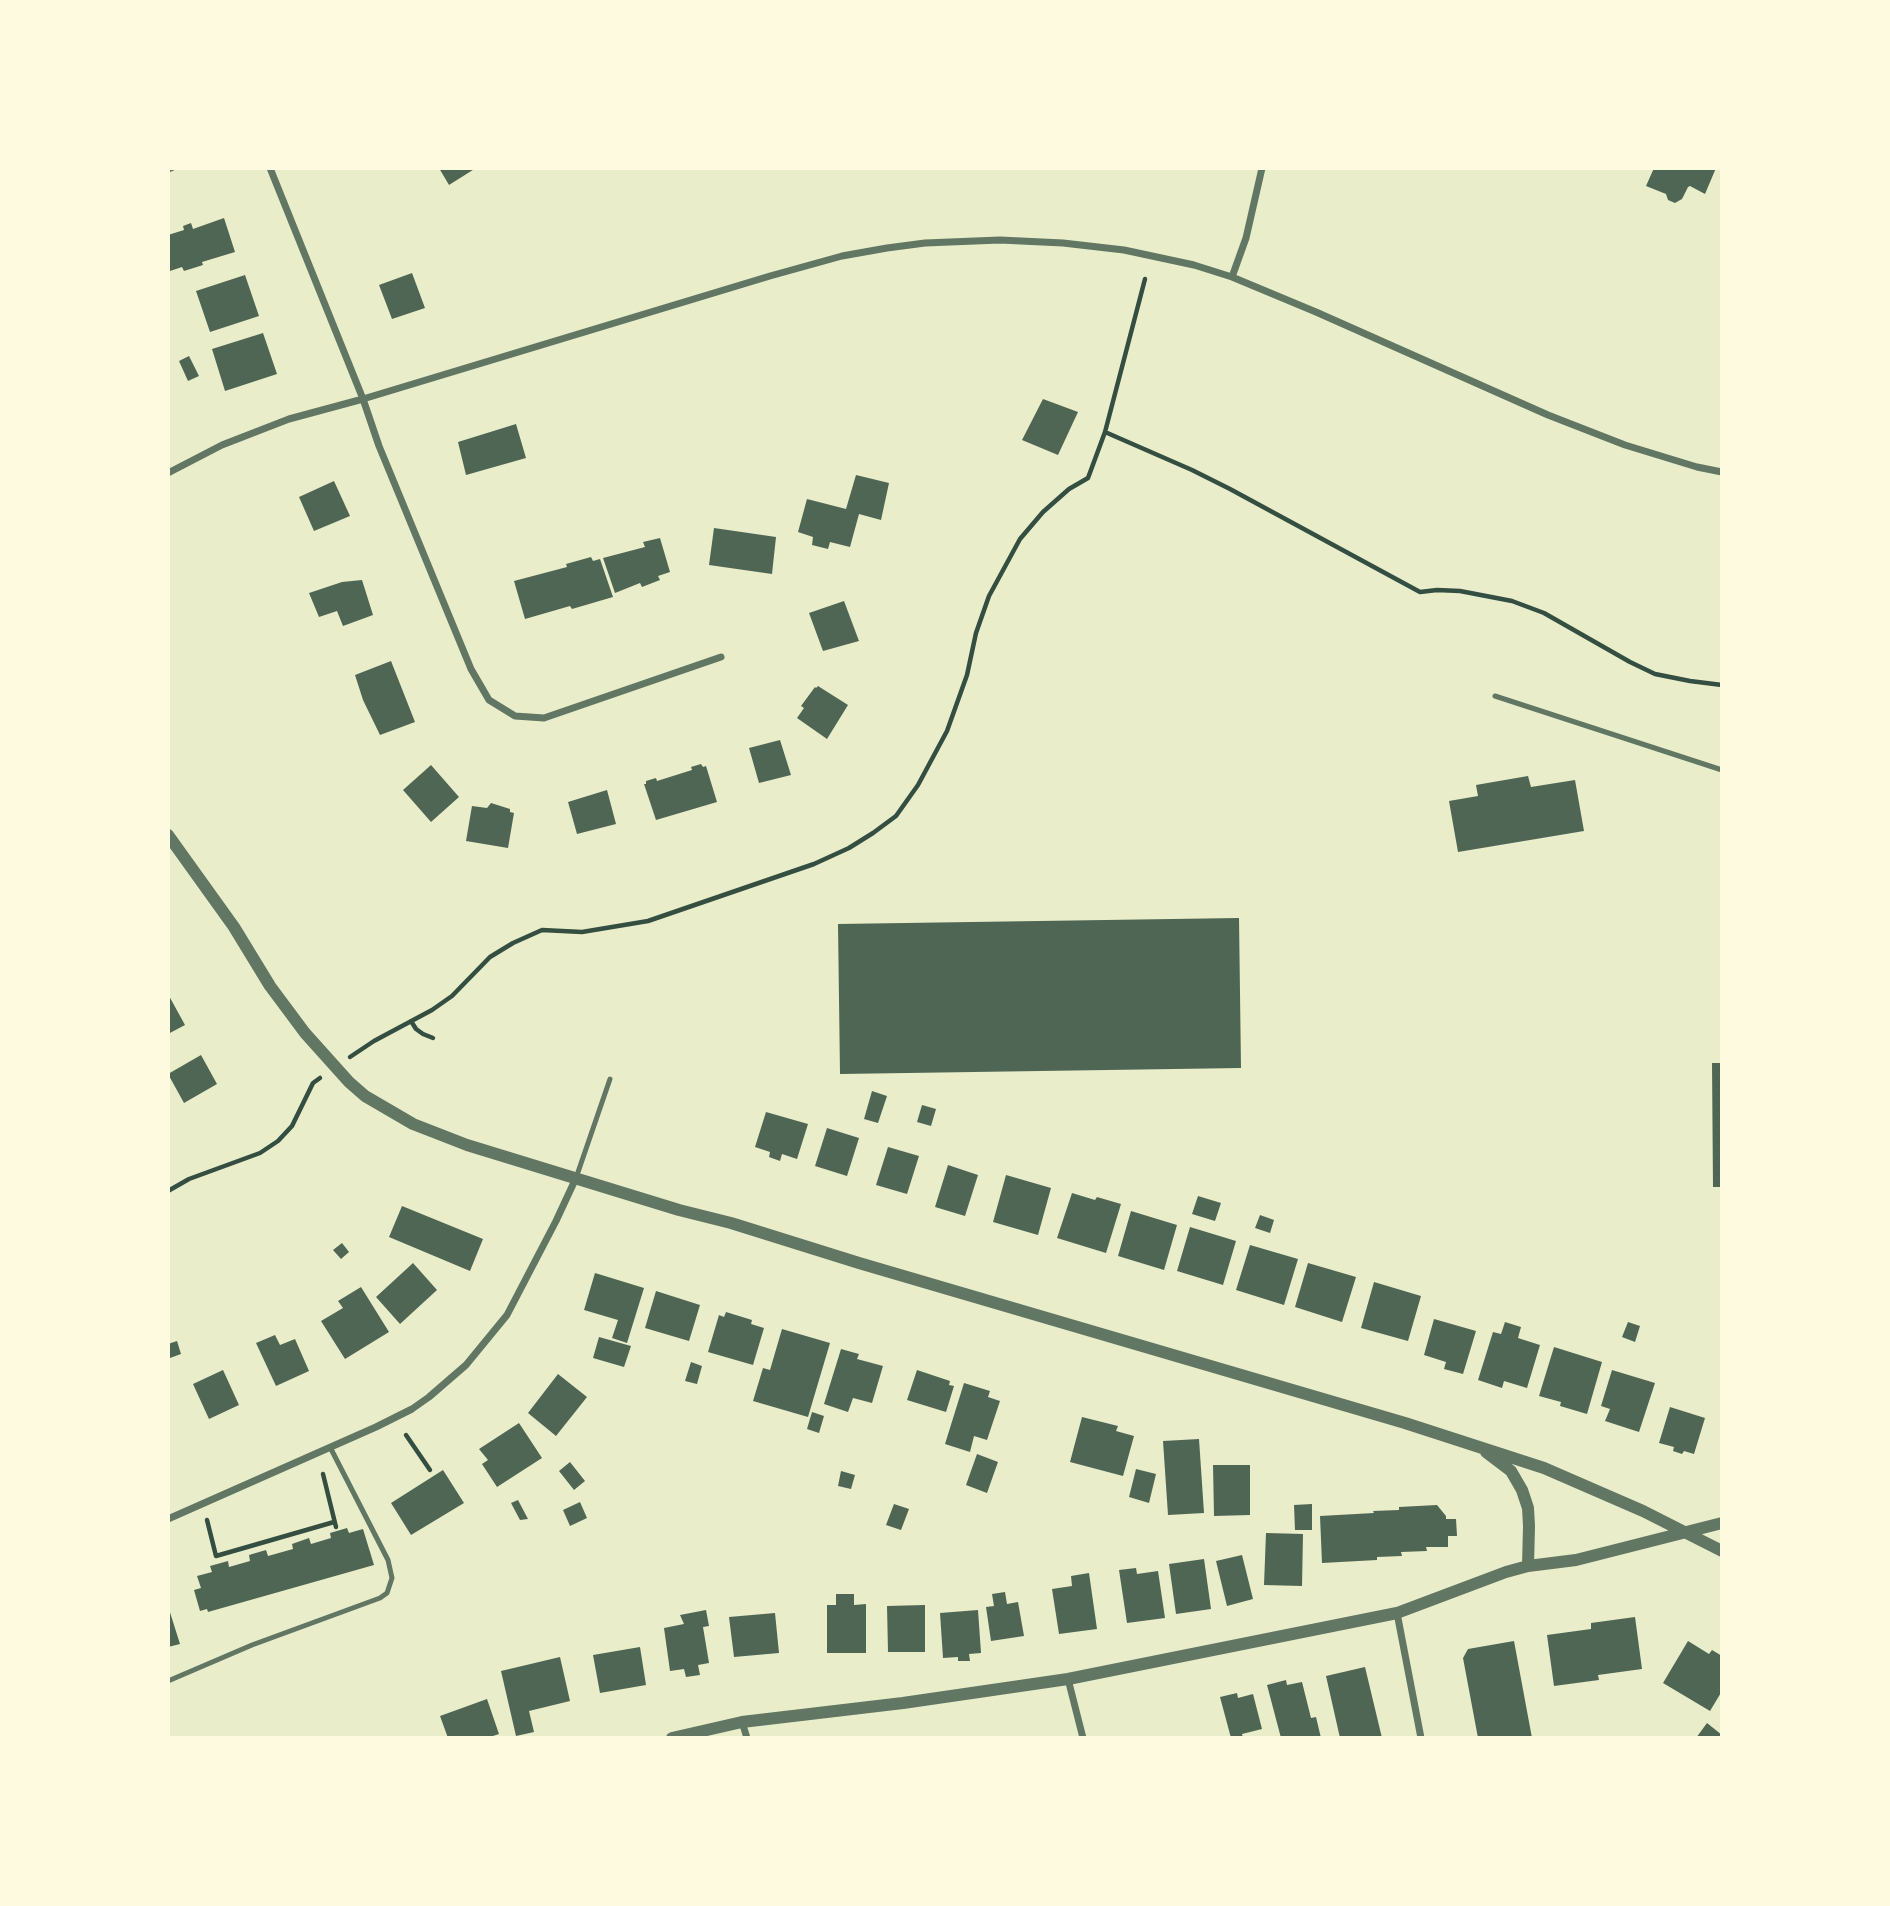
<!DOCTYPE html>
<style>
body{margin:0}
#map{position:relative;width:1890px;height:1906px;overflow:hidden;background:#e9edc9;font-family:"Varela Round",sans-serif}
canvas{display:block}
.frame{position:absolute;inset:0;border:170px solid #fefae0;pointer-events:none}
</style>
<div id="map">
<canvas width="1890" height="1906"></canvas>
<div class="frame"></div>
</div>
<script>
const c = document.querySelector('canvas').getContext('2d');
c.lineJoin = 'round';
function fill(path, color) { c.fillStyle = color; c.fill(path, 'evenodd'); }
const poly = rows => new Path2D(rows.map(r => 'M' + r).join(''));
function strokePath(path, color, width, dash) { c.strokeStyle = color; c.lineWidth = width; c.lineCap = dash ? 'butt' : 'round'; c.setLineDash(dash || []); c.stroke(path); }
fill(poly([
 [439,168,476,168,449,185],
 [1654,168,1655,170,1656,168,1716,168,1705,194,1690,186,1688,187,1682,199,1675,203,1668,200,1666,194,1646,186],
 [224,218,235,252,202,262,203,265,184,271,182,267,170,271,168,263,168,235,184,230,183,226,191,223,193,229],
 [412,273,425,308,392,319,379,285],
 [245,275,259,316,210,332,196,291],
 [263,333,277,374,225,391,212,349],
 [189,356,199,376,188,381,179,361],
 [1043,399,1078,412,1058,455,1022,440],
 [516,424,526,458,466,475,458,442],
 [856,475,889,483,881,520,859,514,850,547,830,542,828,549,812,545,813,537,798,532,807,499,846,509],
 [334,481,350,516,314,531,299,497],
 [714,528,776,537,772,574,709,565],
 [660,538,670,572,658,576,660,580,642,587,640,583,615,593,603,558,645,547,643,542],
 [591,557,593,561,600,559,613,597,572,609,570,606,525,619,514,581,567,567,566,564],
 [362,580,373,615,343,626,337,611,319,617,309,593,342,582],
 [844,601,859,641,823,651,809,613],
 [391,661,415,722,380,735,363,700,355,675],
 [818,686,848,705,827,739,797,718,804,708,801,706,815,687,816,688],
 [780,740,791,775,759,783,749,748],
 [701,764,703,767,706,766,717,802,656,820,644,784,646,784,646,781,656,778,657,781,692,770,691,767],
 [431,765,459,797,431,822,403,790],
 [1528,776,1531,787,1575,780,1584,831,1458,852,1449,801,1478,796,1476,785],
 [607,790,616,824,577,834,568,802],
 [491,803,510,809,510,812,514,813,508,848,466,841,472,806,487,808],
 [1239,918,1241,1068,840,1074,838,924],
 [168,994,185,1025,168,1034],
 [201,1055,217,1084,184,1103,168,1074],
 [1712,1063,1722,1063,1722,1187,1713,1187],
 [872,1091,887,1096,878,1123,864,1119],
 [922,1105,936,1109,931,1126,917,1122],
 [766,1112,808,1124,797,1159,782,1154,780,1161,769,1157,770,1152,755,1147],
 [827,1128,859,1138,847,1176,815,1166],
 [888,1147,919,1156,907,1194,876,1185],
 [948,1165,978,1175,965,1216,935,1207],
 [1006,1175,1051,1188,1038,1235,993,1222],
 [1072,1193,1095,1200,1097,1197,1121,1204,1106,1253,1057,1238],
 [1198,1196,1221,1203,1215,1221,1192,1214],
 [402,1206,483,1239,470,1271,389,1237],
 [1131,1211,1177,1225,1164,1270,1118,1256],
 [1260,1215,1274,1220,1270,1233,1255,1228],
 [1190,1227,1236,1241,1223,1285,1177,1271],
 [342,1243,349,1252,341,1259,333,1250],
 [1250,1245,1298,1259,1284,1305,1236,1290],
 [413,1263,437,1290,400,1324,376,1297],
 [1308,1263,1356,1277,1342,1322,1295,1307],
 [595,1273,644,1288,627,1343,612,1338,618,1320,584,1310],
 [1374,1282,1421,1296,1408,1341,1361,1328],
 [361,1287,389,1332,345,1359,321,1321,343,1308,338,1301],
 [656,1291,700,1305,689,1341,645,1328],
 [726,1312,752,1320,751,1324,764,1328,753,1365,708,1352,719,1315,724,1317],
 [1434,1319,1476,1331,1463,1374,1444,1369,1446,1362,1424,1355],
 [1505,1322,1521,1327,1518,1338,1540,1345,1527,1388,1504,1381,1502,1388,1478,1380,1493,1332,1501,1334],
 [1628,1322,1640,1326,1635,1342,1622,1337],
 [782,1329,830,1343,808,1417,753,1401,763,1368,770,1370],
 [275,1335,280,1345,295,1339,309,1371,276,1386,256,1343],
 [599,1337,631,1346,624,1367,593,1358],
 [177,1341,181,1354,170,1358,168,1344],
 [1554,1347,1602,1362,1587,1414,1560,1406,1561,1402,1539,1396],
 [841,1349,859,1354,857,1359,883,1366,872,1403,853,1398,848,1412,824,1404],
 [691,1362,702,1366,697,1384,685,1381],
 [223,1370,239,1405,209,1419,193,1384],
 [917,1370,950,1381,949,1385,954,1386,946,1412,907,1400],
 [1612,1370,1655,1383,1639,1432,1605,1421,1610,1409,1601,1406],
 [558,1374,587,1397,556,1436,528,1413],
 [964,1383,990,1391,988,1397,1000,1401,987,1440,974,1436,970,1452,945,1444],
 [1670,1407,1705,1418,1694,1454,1684,1451,1682,1454,1673,1451,1674,1447,1659,1443],
 [812,1412,824,1416,819,1433,807,1429],
 [1082,1417,1118,1426,1116,1431,1134,1436,1123,1476,1070,1462],
 [519,1423,542,1458,497,1487,482,1464,488,1460,479,1449],
 [1199,1439,1204,1513,1168,1515,1163,1441],
 [977,1454,998,1462,987,1493,966,1485],
 [570,1462,585,1481,574,1490,559,1471],
 [1213,1465,1250,1465,1250,1515,1214,1516],
 [1136,1469,1156,1474,1149,1503,1129,1497],
 [443,1470,464,1503,411,1535,391,1503],
 [841,1471,855,1475,851,1489,838,1486],
 [518,1500,528,1519,520,1520,511,1503],
 [580,1502,587,1518,570,1526,563,1510],
 [894,1504,909,1509,901,1530,886,1525],
 [1312,1504,1312,1530,1295,1530,1294,1505],
 [1437,1505,1446,1516,1446,1519,1456,1519,1457,1536,1448,1536,1448,1547,1426,1547,1427,1551,1401,1552,1402,1556,1377,1557,1377,1560,1322,1563,1320,1516,1374,1513,1373,1511,1399,1510,1399,1507],
 [347,1528,349,1533,363,1529,374,1565,208,1612,207,1609,200,1611,194,1590,201,1588,197,1576,212,1572,210,1566,228,1561,229,1567,250,1561,249,1555,266,1550,268,1556,293,1549,292,1544,309,1538,311,1544,331,1538,330,1533],
 [1266,1533,1303,1534,1302,1586,1264,1585],
 [1242,1555,1253,1599,1227,1606,1216,1561],
 [1204,1559,1211,1609,1176,1614,1169,1564],
 [1136,1568,1137,1574,1158,1571,1165,1618,1127,1623,1119,1570],
 [1089,1573,1097,1629,1059,1634,1052,1589,1072,1586,1071,1576],
 [1005,1592,1007,1604,1018,1602,1024,1636,991,1641,986,1607,994,1606,992,1594],
 [836,1594,854,1594,854,1605,866,1604,866,1653,827,1653,827,1605,836,1605],
 [925,1605,925,1652,888,1652,887,1606],
 [168,1606,180,1644,168,1647],
 [706,1610,709,1626,703,1627,709,1663,698,1665,700,1675,686,1677,684,1669,670,1671,664,1628,684,1624,680,1615],
 [978,1610,981,1653,969,1654,970,1661,958,1661,958,1657,943,1658,940,1613],
 [775,1613,779,1653,734,1657,729,1617],
 [1635,1617,1642,1669,1598,1675,1599,1680,1554,1686,1547,1635,1591,1629,1591,1623],
 [1514,1641,1532,1738,1478,1738,1463,1658,1468,1649],
 [1688,1641,1709,1654,1712,1650,1722,1656,1722,1691,1710,1711,1663,1683],
 [640,1647,646,1685,600,1693,593,1655],
 [560,1657,570,1701,529,1711,534,1732,516,1736,501,1671],
 [1365,1667,1382,1738,1340,1738,1326,1676],
 [1286,1680,1287,1685,1302,1682,1311,1718,1316,1717,1321,1738,1281,1738,1267,1685],
 [1237,1693,1238,1698,1253,1694,1262,1729,1242,1734,1243,1738,1231,1738,1220,1697],
 [487,1699,499,1734,487,1738,448,1738,440,1716],
 [1707,1723,1722,1735,1722,1738,1696,1738]
]), '#4f6655');
strokePath(poly([
 [1145,279,1105,432,1192,470,1230,489,1420,592,1437,590,1460,591,1512,601,1544,613,1630,662,1655,674,1690,681,1722,685],
 [411,1021,416,1029,423,1034,433,1038],
 [350,1057,374,1041,432,1010,452,996,490,957,513,943,542,930,582,932,648,921,814,864,849,848,873,833,896,816,918,785,947,731,967,675,976,633,989,596,1020,539,1043,512,1069,489,1088,478,1105,432],
 [168,1191,189,1179,260,1153,278,1141,292,1126,313,1083,320,1078],
 [406,1435,430,1470],
 [323,1474,336,1527],
 [207,1520,216,1556,334,1522]
]), '#344e41', 4.5);
strokePath(poly([
 [1495,696,1722,770],
 [576,1178,610,1079],
 [168,1681,252,1645,380,1598,387,1593,392,1578,388,1560,330,1447]
]), '#617663', 5);
strokePath(poly([
 [270,168,363,399,379,446,471,669,489,700,515,716,544,718,721,657],
 [168,169,171,168],
 [1232,277,1246,238,1262,168],
 [168,473,222,445,289,419,363,399,770,276,842,256,887,248,925,243,1000,240,1063,243,1124,250,1194,265,1232,277,1316,312,1548,415,1625,445,1697,467,1722,472],
 [168,1519,376,1427,412,1409,429,1397,466,1365,507,1315,556,1221,576,1178],
 [1397,1613,1421,1738],
 [1068,1679,1083,1738],
 [742,1722,747,1738]
]), '#617663', 7);
strokePath(poly([
 [168,835,234,927,270,986,305,1033,349,1082,365,1096,413,1124,467,1145,679,1210,731,1223,859,1263,1405,1423,1544,1468,1643,1511,1722,1551],
 [1486,1452,1511,1471,1522,1490,1528,1508,1529,1526,1528,1566],
 [672,1738,742,1722,903,1703,1068,1679,1397,1613,1506,1572,1528,1566,1576,1560,1722,1523]
]), '#617663', 12);
</script>
